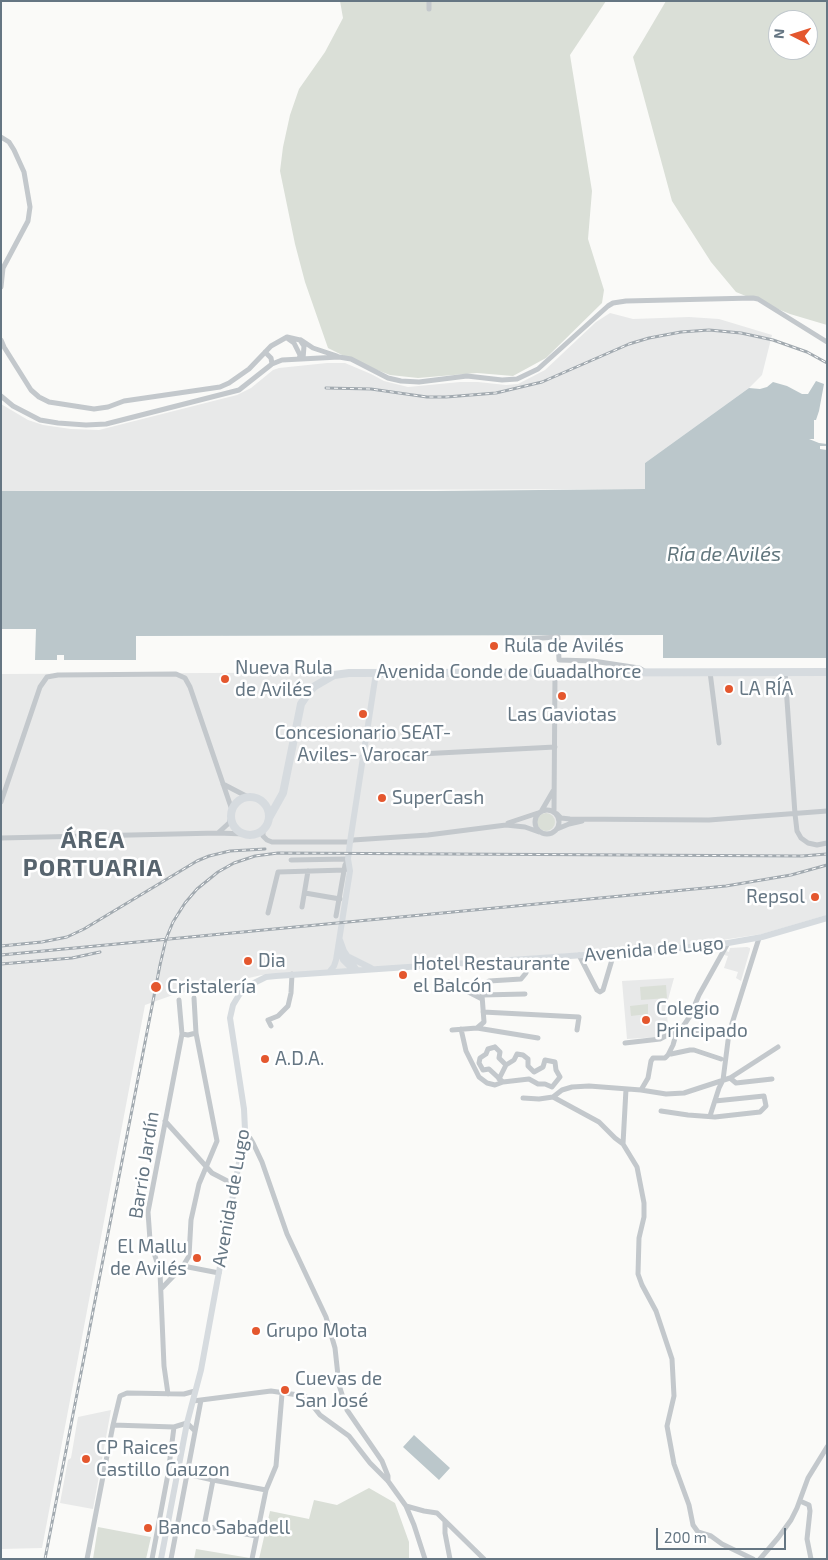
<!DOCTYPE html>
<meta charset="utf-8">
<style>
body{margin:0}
#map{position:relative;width:828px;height:1560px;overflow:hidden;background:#fafaf8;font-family:"Exo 2",sans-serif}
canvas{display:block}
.frame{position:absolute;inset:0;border:2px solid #657683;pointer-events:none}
.north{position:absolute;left:768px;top:10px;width:50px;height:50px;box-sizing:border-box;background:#fff;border:1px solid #c1c8cd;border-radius:50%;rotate:275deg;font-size:14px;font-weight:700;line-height:20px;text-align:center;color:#657683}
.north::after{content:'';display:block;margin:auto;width:18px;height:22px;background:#e4572e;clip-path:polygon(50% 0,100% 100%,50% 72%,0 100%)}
.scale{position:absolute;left:656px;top:1528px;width:130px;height:22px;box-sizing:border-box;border:2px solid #657683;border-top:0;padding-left:6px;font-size:15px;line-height:18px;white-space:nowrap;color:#657683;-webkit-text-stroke:4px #fff;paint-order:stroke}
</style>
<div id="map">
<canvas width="828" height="1560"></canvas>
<div class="frame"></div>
<div class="north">N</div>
<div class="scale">200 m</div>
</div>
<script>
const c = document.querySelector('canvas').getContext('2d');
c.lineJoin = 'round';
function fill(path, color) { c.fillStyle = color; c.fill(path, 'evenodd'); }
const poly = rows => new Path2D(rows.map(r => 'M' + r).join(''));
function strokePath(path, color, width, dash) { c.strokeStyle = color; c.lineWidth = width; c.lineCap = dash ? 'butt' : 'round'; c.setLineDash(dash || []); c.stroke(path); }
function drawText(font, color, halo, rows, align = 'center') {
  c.font = font + ' "Exo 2",sans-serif'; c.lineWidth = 5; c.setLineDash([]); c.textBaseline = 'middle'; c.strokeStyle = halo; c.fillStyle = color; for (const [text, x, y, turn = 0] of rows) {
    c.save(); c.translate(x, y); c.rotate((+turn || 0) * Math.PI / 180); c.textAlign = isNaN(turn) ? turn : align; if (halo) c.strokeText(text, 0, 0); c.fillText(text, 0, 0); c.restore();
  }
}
fill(poly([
 [610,313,633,319,689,317,719,319,772,335,762,375,749,388,645,463,645,489,1,491,1,404,28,420,43,425,71,429,99,430,237,395,251,388,273,370,279,368,327,363,345,363,371,374,384,381,408,387,460,382,478,382,506,385,518,384,545,370,596,322],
 [827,670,827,915,762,934,689,945,262,975,173,995,145,1005,42,1548,1,1549,1,674],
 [747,947,750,948,750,950,741,981,736,978,738,972,724,968,728,956,724,955,726,951,729,952,730,948],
 [674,978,666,1007,669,1033,659,1037,627,1039,622,981],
 [111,1410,93,1509,60,1503,68,1460,71,1458,78,1417]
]), '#e8e9e9');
fill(poly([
 [340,1,606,1,570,55,592,191,588,239,604,290,602,303,546,358,513,376,477,373,418,378,390,375,356,362,328,348,305,282,295,244,280,171,283,147,290,115,299,89,325,52,343,18],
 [666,1,827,1,827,325,790,314,736,292,711,262,672,201,633,57],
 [778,20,808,20,808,50,778,50],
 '537 822a9 9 0 1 1 18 0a9 9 0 1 1-18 0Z',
 [666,985,667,998,641,1000,640,987],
 [648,1004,648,1014,631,1016,630,1006],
 [369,1488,395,1503,409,1542,409,1559,259,1559,270,1511,309,1519,314,1500,337,1505],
 [98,1527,151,1537,146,1559,93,1559],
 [196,1549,250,1558,194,1559]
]), '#dadfd7');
fill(poly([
 [816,381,824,384,819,411,816,420,814,420,814,439,809,439,819,443,827,444,827,446,820,446,820,449,827,450,827,658,663,658,663,635,136,636,136,660,64,660,64,655,57,655,57,660,35,660,36,629,1,629,1,491,435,491,645,489,645,463,749,388,760,389,767,387,773,382,787,386,802,394,808,394],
 [414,1435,450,1468,439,1480,403,1447]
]), '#bbc7cb');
strokePath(poly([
 [429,9,429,1],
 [1,137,9,142,14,150,24,172,30,207,28,221,3,268,1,287],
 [287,338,294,343,300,355,299,359],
 [1,340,4,347,31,390,39,397,49,402,94,409,108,407,124,401,220,387,229,383,249,369,271,346,287,337,300,340,304,346,303,359],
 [301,340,313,348,337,356],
 [265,352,271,358,272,364],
 [1,396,13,406,40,420,58,423,86,425,106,424,239,390,272,364,282,360,339,357,351,359,388,378,401,381,419,382,467,376,502,380,517,379,538,369,608,306,613,303,626,301,753,298,758,299,827,342],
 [526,639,558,637,559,660,593,661,639,668,644,671],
 [710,672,719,743],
 [785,672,795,814,797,831,801,838,808,843,817,845,827,843],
 [362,757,555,747],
 [223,784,248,797],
 [1,802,40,687,47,677,58,675,176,674,185,678,190,687,232,810],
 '535 822a12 12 0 1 1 24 0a12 12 0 1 1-24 0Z',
 [542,810,553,791],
 [554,812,555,673],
 [557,814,561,818,570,819,709,820,827,811],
 [508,823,538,813],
 [557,829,569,824,582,821],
 [263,830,263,836,267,840,272,842,350,842,353,840,428,835,506,825,525,827,539,832],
 [218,833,229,823,231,817],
 [1,838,218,833,245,834],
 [291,860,348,859,345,865,336,916],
 [305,893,340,899],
 [302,907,308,871],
 [268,913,278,872,345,870],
 [579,955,597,990,600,992,603,990,614,953],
 [449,982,482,999],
 [482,995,525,994],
 [483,1012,579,1017,577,1030],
 [271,1026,268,1020,278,1016,288,1006,291,993,292,974],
 [477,1028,538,1038],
 [461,1029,466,1051,479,1077,487,1083,495,1085,503,1082],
 [452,1030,477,1028,484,1022,482,995,483,986,489,981,521,979,526,973,525,959],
 [680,1031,690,1016,699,995,728,943],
 [182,1034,188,1035,196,1033],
 [625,1043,660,1039,675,1031,729,1033],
 [495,1047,500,1052,499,1058,506,1065,514,1060,517,1054,523,1055,528,1059,528,1066,534,1072,543,1067,545,1060,555,1062,556,1070,560,1077,552,1087,545,1084,538,1084,529,1079,503,1082,489,1069,483,1070,479,1063,480,1058,486,1054,488,1049,495,1047],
 [669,1053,671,1054,690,1050,694,1050,721,1059],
 [730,1078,736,1083,772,1079],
 [499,1079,506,1065],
 [626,1089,623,1144,637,1167,644,1203,644,1217,639,1238,638,1274,642,1285,656,1311,672,1359,674,1396,667,1426,674,1464,689,1505,693,1525,698,1532,711,1536,722,1544,753,1559],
 [641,1090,648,1078,651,1061,653,1058,665,1058,668,1055,673,1045,677,1031],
 [553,1097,599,1122,615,1138,623,1144],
 [523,1098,539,1099,553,1097,562,1090,572,1087,589,1086,641,1090,666,1094,684,1093,730,1078,778,1047],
 [661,1111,688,1115,715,1117,760,1112,766,1106,764,1096,715,1101],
 [710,1116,719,1088,723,1080,729,1033,759,938],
 [165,1121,212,1173,235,1185],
 [244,1137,250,1138,253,1143,262,1162,287,1234,326,1317,335,1348,339,1385,347,1410,382,1461,388,1476,388,1481],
 [183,1266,219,1273],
 [161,1289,183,1266,189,1256,191,1220,199,1184,217,1141,196,1033,194,998],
 [168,1394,164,1366,160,1272,150,1240,148,1212,182,1034,179,1000],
 [193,1401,271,1391,305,1396,320,1415,349,1436,370,1463,388,1481,406,1506,414,1525,425,1559],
 [113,1425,174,1427,187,1423,195,1431],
 [168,1474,177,1476,187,1474,213,1480,266,1490],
 [213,1480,205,1521,207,1525,209,1527,256,1536],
 [800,1501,809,1505,810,1511,807,1539,811,1559],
 [406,1506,424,1511,437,1513,484,1559],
 [445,1522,445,1533,450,1559],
 [87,1559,113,1425,120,1396,127,1393,184,1394,195,1391],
 [152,1559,168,1474,174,1427],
 [171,1559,201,1400],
 [252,1559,266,1490,276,1466,282,1394],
 [760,1559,778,1538,791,1520,797,1508,808,1478,827,1447]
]), '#c3c8cc', 5);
strokePath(poly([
 [340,940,344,951,356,969],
 [339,949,343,960,353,970],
 [349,957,371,968],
 [330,971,334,966,336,960,350,871,348,859,350,842,376,673],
 [161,1559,187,1423,201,1370,245,1130,244,1109,230,1018,233,1005,239,995,248,986,266,977,276,976,672,949,728,943,762,937,827,918]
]), '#d6dbdf', 6);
strokePath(poly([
 '231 816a19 19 0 1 1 38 0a19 19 0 1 1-38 0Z',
 [269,818,283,793,301,704,309,692,315,686,334,675,349,673,827,672]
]), '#d6dbdf', 8);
const rail = poly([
 [326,388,371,389,427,397,446,397,496,393,542,382,629,344,649,338,681,332,709,330,741,333,773,340,807,352,827,363],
 [1,946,42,942,67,937,84,929,197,861,209,856,230,851,265,849],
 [1,955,726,886,791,875,827,865],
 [1,964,72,958,100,952],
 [45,1559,160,965,166,939,173,922,185,903,197,889,218,872,234,863,255,856,278,853,802,856,827,854]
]);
strokePath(rail, '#a2aab0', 3);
strokePath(rail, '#fff', 1, [4]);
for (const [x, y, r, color] of [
 [494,646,5,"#e4572e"],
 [225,679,5,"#e4572e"],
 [729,689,5,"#e4572e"],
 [562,696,5,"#e4572e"],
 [363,714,5,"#e4572e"],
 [382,798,5,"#e4572e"],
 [815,897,5,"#e4572e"],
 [248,961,5,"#e4572e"],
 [403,975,5,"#e4572e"],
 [156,987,6,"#e4572e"],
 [646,1020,5,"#e4572e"],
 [265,1059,5,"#e4572e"],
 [197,1258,5,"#e4572e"],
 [256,1331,5,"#e4572e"],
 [285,1390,5,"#e4572e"],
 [86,1459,5,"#e4572e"],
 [148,1528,5,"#e4572e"]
]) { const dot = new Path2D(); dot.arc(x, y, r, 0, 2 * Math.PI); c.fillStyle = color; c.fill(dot); strokePath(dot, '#fff', 2); }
drawText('19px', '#657683', '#fff', [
 ["Rula de Avilés",504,646],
 ["Nueva Rula",235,668],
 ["de Avilés",235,690],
 ["LA RÍA",739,689],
 ["Las Gaviotas",562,715,"center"],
 ["Concesionario SEAT-",363,733,"center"],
 ["Aviles- Varocar",363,755,"center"],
 ["SuperCash",392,798],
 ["Repsol",805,897,"right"],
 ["Dia",258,961],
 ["Hotel Restaurante",413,964],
 ["el Balcón",413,986],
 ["Cristalería",167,987],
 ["Colegio",656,1009],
 ["Principado",656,1031],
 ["A.D.A.",275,1059],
 ["El Mallu",187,1247,"right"],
 ["de Avilés",187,1269,"right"],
 ["Grupo Mota",266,1331],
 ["Cuevas de",295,1379],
 ["San José",295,1401],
 ["CP Raices",96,1448],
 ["Castillo Gauzon",96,1470],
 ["Banco Sabadell",158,1528]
], 'left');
drawText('19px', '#657683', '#fff', [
 ["Avenida Conde de Guadalhorce",509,672],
 ["Avenida de Lugo",654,949,-5],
 ["Barrio Jardín",144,1165,-81],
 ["Avenida de Lugo",231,1198,-80]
]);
drawText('italic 20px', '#60757c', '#fff', [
 ["Ría de Avilés",724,554]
]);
c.letterSpacing = '1px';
drawText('bold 24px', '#57646e', '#fff', [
 ["ÁREA",93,840],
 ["PORTUARIA",93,868]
]);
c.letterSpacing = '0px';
</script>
